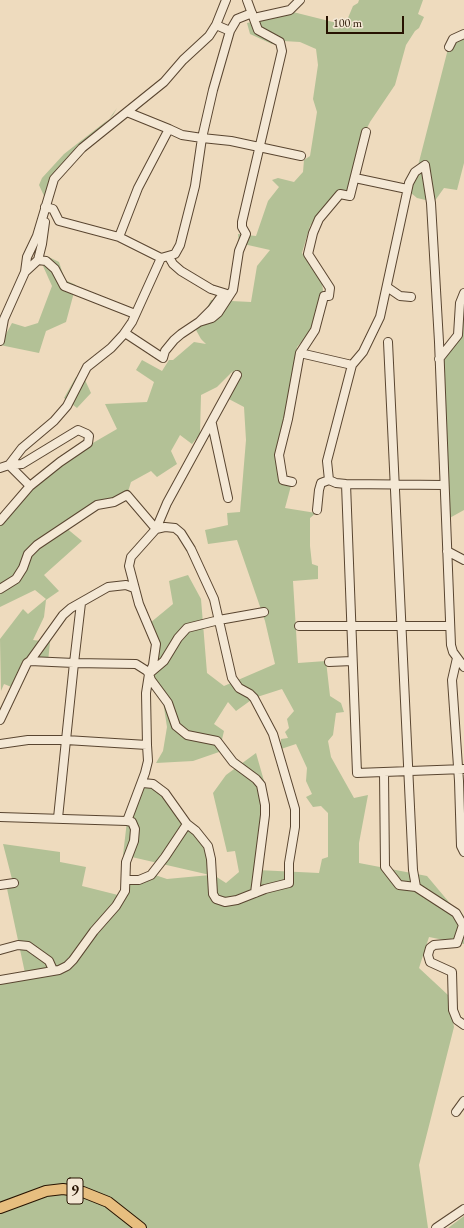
<!DOCTYPE html>
<style>
body{margin:0}
#map{position:relative;width:464px;height:1228px;overflow:hidden;background:#eedbbe;font-family:"EB Garamond",serif}
canvas{display:block}
.scale{position:absolute;left:326px;top:16px;width:78px;height:18px;box-sizing:border-box;border:2px solid #271301;border-top:0;padding-left:5px;font-size:12px;line-height:14px;white-space:nowrap;color:#271301;-webkit-text-stroke:3px #f4e8d5;paint-order:stroke}
</style>
<div id="map">
<canvas width="464" height="1228"></canvas>
<div class="scale">100 m</div>
</div>
<script>
const c = document.querySelector('canvas').getContext('2d');
c.lineJoin = 'round';
function fill(path, color) { c.fillStyle = color; c.fill(path, 'evenodd'); }
const poly = rows => new Path2D(rows.map(r => 'M' + r).join(''));
function strokePath(path, color, width, dash) { c.strokeStyle = color; c.lineWidth = width; c.lineCap = dash ? 'butt' : 'round'; c.setLineDash(dash || []); c.stroke(path); }
function drawText(font, color, halo, rows, align = 'center') {
  c.font = font + ' "EB Garamond",serif'; c.lineWidth = 3; c.setLineDash([]); c.textBaseline = 'middle'; c.strokeStyle = halo; c.fillStyle = color; for (const [text, x, y, turn = 0] of rows) {
    c.save(); c.translate(x, y); c.rotate((+turn || 0) * Math.PI / 180); c.textAlign = isNaN(turn) ? turn : align; if (halo) c.strokeText(text, 0, 0); c.fillText(text, 0, 0); c.restore();
  }
}
fill(poly([
 [359,0,423,0,418,14,424,17,419,28,415,31,406,45,395,85,370,122,362,138,347,193,337,191,310,226,302,253,322,283,323,290,311,331,297,347,279,455,279,482,292,482,285,508,316,513,310,518,310,546,312,564,318,566,318,579,293,581,298,663,326,661,330,696,341,703,344,712,336,713,333,735,328,741,331,757,354,798,368,795,359,843,359,863,427,876,464,920,464,944,429,937,419,968,448,995,454,1027,419,1165,428,1228,0,1228,0,979,25,973,6,884,13,883,3,844,60,852,60,862,86,867,82,886,122,896,126,883,152,874,167,879,210,875,123,855,127,821,143,783,153,784,203,839,212,874,226,883,239,872,235,851,227,852,213,793,226,775,256,753,264,781,257,870,319,873,322,859,328,857,328,813,321,806,313,807,306,797,312,794,306,781,307,768,296,744,281,749,281,739,288,738,285,732,289,728,287,719,294,711,282,689,254,698,236,711,228,702,214,724,224,731,219,752,193,761,156,763,163,751,167,727,161,688,149,674,158,665,159,648,150,623,173,604,169,581,188,575,201,599,207,673,224,686,275,664,265,621,237,540,208,544,205,530,228,525,227,513,240,512,246,440,244,407,225,397,233,371,217,387,201,395,200,434,192,444,180,435,171,451,177,464,157,477,151,471,131,482,127,495,103,504,65,527,82,541,44,575,59,591,46,600,44,617,33,640,50,642,48,662,30,661,14,688,4,684,1,691,0,639,23,609,28,614,46,599,35,590,0,607,0,521,60,462,117,429,105,404,147,402,154,382,136,370,142,360,162,371,169,360,173,360,194,342,206,344,201,339,196,330,211,300,251,302,257,266,270,250,239,243,238,234,256,236,268,201,279,187,272,180,278,178,294,182,303,172,304,160,310,156,317,112,313,99,318,65,316,49,300,42,283,41,272,44,250,34,247,23,293,12,345,25,353,6,358,3],
 [464,38,464,163,457,190,444,188,434,202,417,198,411,193,449,45],
 [117,108,113,115,88,140,45,198,39,185,42,178,64,154,109,119],
 [47,256,59,262,65,280,76,285,66,322,46,331,39,353,0,345,12,323,25,327,38,323,52,286,43,266],
 [464,298,464,510,446,520,441,366,458,335],
 [76,377,85,380,91,393,77,408,64,398],
 [464,1216,464,1228,448,1228]
]), '#b3c196');
const minor = poly([
 [226,0,216,25,230,31,237,19,252,13],
 [254,18,290,10,300,0],
 [230,31,213,90,202,138,231,141,301,156],
 [449,47,453,39,464,34],
 [355,178,407,189],
 [119,237,138,188,169,129,127,112],
 [169,257,173,264,181,271,211,289,227,294],
 [161,258,175,254,180,245,195,186,202,138,182,135,169,129],
 [38,260,42,244,45,222],
 [25,272,38,260,46,261,55,269,64,286,135,314],
 [387,287,400,296,411,297],
 [199,322,212,318,218,313,233,290,239,251,246,234,242,227,242,222,282,51,280,42,258,30,247,0],
 [125,333,163,358,165,351,174,340,181,334,199,322,212,309,223,294],
 [0,341,4,319,25,272,27,257,37,236,54,179,82,148,164,82,183,60,209,36,216,25],
 [388,342,413,870,416,887,456,913,463,925,457,943,434,945,430,948,428,955,430,962,452,972,453,1010,457,1020,464,1025],
 [300,353,352,365],
 [439,359,458,335,460,303,464,293],
 [237,375,167,503,156,529,131,557,129,566,139,604,156,644,153,665,149,674,151,680,168,703,176,726,187,735,217,741,233,762,256,779,261,785,265,805,265,815,255,893],
 [212,424,228,498],
 [0,468,9,465,30,486,0,521],
 [329,480,336,483,346,484,444,485],
 [292,482,283,480,279,455,288,419,300,353,315,330,324,296,329,296,330,288,308,254,313,233,319,219,340,194,350,196,366,132],
 [346,484,357,773,464,769],
 [30,486,60,462,88,443,89,436,87,434,78,430,22,464,9,465,22,448,54,421,67,406,87,367,111,348,123,335,132,322,161,258,119,237,59,221,53,209,45,207],
 [317,510,319,490,321,483,329,480,327,461,352,365,363,352,380,317,409,183,415,172,425,165,431,203,439,342,451,645,453,652,464,667],
 [447,551,464,560],
 [0,589,16,579,23,568,28,554,37,545,97,505,114,502,127,495,156,529],
 [81,603,74,663,136,664,147,671,149,674,146,693,147,745],
 [299,626,450,626],
 [457,658,452,680,459,781,461,846,464,852],
 [30,661,63,615,71,608,108,587,126,585,134,588],
 [329,662,352,661],
 [151,672,164,661,178,638,187,628,219,620,264,612],
 [0,720,27,663,30,661,74,663,66,740,147,745,148,761,145,773,127,821],
 [0,744,28,740,66,740,58,818],
 [384,773,385,867,399,885,416,887],
 [143,783,153,784,165,793,187,824,196,831,208,846,211,859,213,894,216,899,225,902,237,900,265,889,289,883,289,863,295,827,295,809,273,734,254,698,250,694,239,688,232,678,214,599,191,549,181,533,175,528,165,527,156,529],
 [0,817,127,821,132,822,135,829,134,841,126,862,125,891,116,906,94,931,73,960,67,966,59,970,0,980],
 [126,880,139,880,151,875,165,857,187,824],
 [0,885,14,883],
 [0,950,18,945,28,946,49,961,53,970],
 [456,1112,464,1101],
 [436,1228,464,1209]
]);
const major = poly([
 [0,1208,46,1191,63,1189,83,1192,108,1202,141,1228]
]);
strokePath(minor, '#594530', 10);
strokePath(major, '#271301', 12);
strokePath(minor, '#f4e8d5', 8);
strokePath(major, '#e7be7f', 10);
for (const [x, y, w] of [
 [75,1191,16]
]) { const box = new Path2D(); box.roundRect(x - w / 2, y - 13, w, 26, 3); c.fillStyle = '#f4e8d5'; c.fill(box); strokePath(box, '#271301', 1); }
drawText('bold 15px', '#271301', null, [
 ["9",75,1191]
]);
</script>
